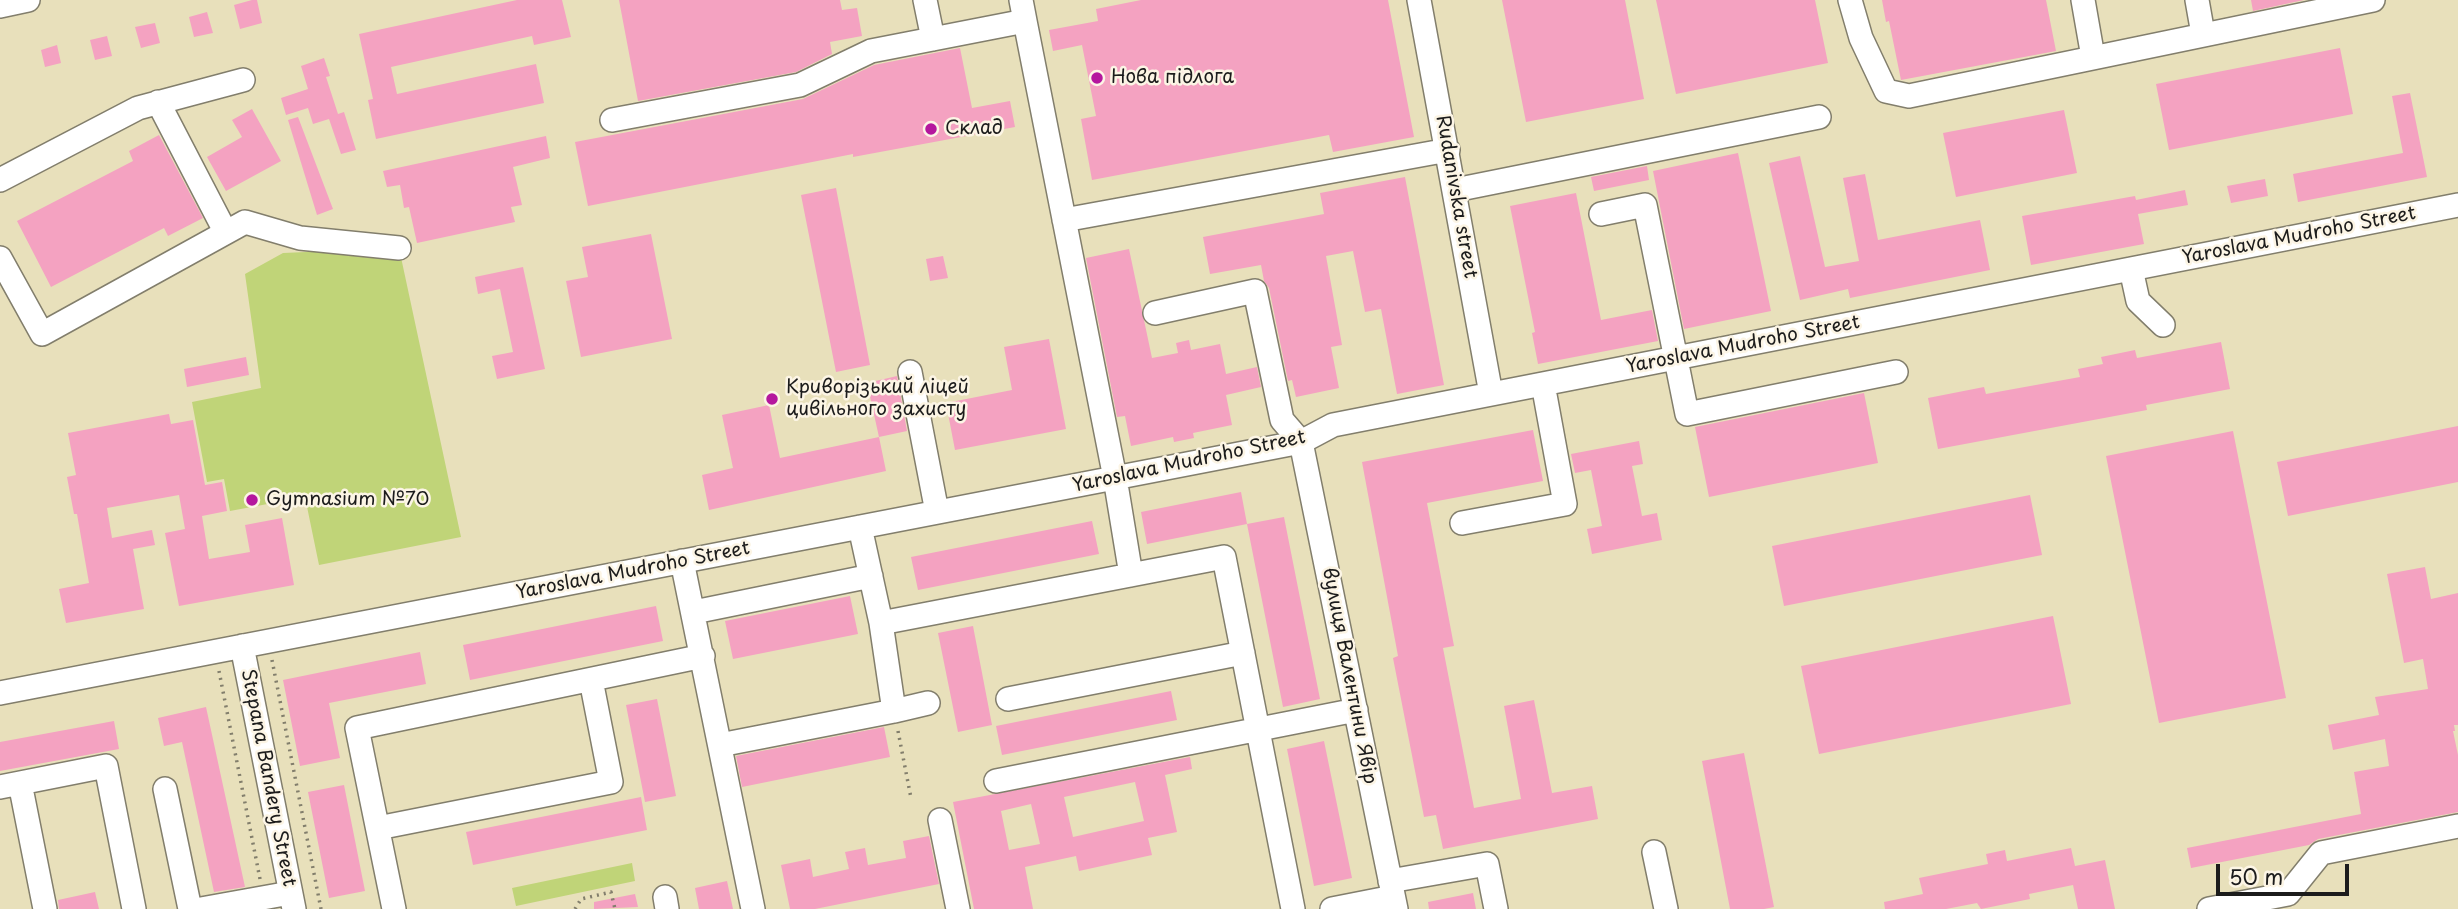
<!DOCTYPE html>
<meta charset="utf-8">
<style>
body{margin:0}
#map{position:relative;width:2458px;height:909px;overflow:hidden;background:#e8e0bb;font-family:"Playpen Sans",sans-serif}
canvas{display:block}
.scale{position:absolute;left:2216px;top:864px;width:133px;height:32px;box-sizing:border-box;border:4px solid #1c1c1c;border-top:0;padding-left:9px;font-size:21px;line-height:24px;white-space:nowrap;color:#1c1c1c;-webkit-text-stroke:5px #fcf5e5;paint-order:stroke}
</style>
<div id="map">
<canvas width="2458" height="909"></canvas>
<div class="scale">50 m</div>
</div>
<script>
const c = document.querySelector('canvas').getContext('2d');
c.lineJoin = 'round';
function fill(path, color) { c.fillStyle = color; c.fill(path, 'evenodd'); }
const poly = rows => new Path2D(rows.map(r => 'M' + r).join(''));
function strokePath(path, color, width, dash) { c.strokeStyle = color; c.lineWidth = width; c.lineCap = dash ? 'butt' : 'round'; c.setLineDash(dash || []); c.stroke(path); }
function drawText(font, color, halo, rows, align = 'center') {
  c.font = font + ' "Playpen Sans",sans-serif'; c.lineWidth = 5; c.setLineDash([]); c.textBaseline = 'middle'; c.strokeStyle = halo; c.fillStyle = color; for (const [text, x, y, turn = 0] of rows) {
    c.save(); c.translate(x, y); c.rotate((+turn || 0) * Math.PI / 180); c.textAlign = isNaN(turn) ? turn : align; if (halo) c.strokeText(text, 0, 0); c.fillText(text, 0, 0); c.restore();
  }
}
fill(poly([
 [399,248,461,537,319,565,305,497,230,511,224,479,207,482,192,402,261,388,245,274,283,253],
 [632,863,635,881,516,906,512,888]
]), '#c0d478');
fill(poly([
 [252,0,257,0,262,23,240,29,234,5],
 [517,0,562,0,571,37,534,45,532,36,391,67,397,94,536,64,544,103,376,139,368,100,373,99,359,34],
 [619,0,840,0,842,10,857,8,862,36,830,42,832,54,796,72,638,101],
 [1141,0,1388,0,1414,137,1333,152,1329,135,1092,180,1081,119,1096,116,1082,45,1053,51,1049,30,1098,21,1096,9],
 [1502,0,1625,0,1644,99,1526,122],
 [1656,0,1815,0,1828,63,1676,94],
 [1882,0,2046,0,2056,51,1901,80,1889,21,1886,22],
 [2251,0,2304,0,2253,11],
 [207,12,213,33,194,37,189,17],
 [155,23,160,43,141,48,135,27],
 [107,36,112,56,95,60,90,40],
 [57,45,61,63,45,67,41,50],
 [960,48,972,108,1010,101,1015,127,853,157,853,154,588,206,575,142,803,99,874,65],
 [2340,48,2353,114,2169,150,2156,84],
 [324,58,330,76,326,77,338,114,344,112,356,150,341,154,329,119,313,124,308,108,286,115,281,98,308,89,301,66],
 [2410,93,2427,177,2298,202,2293,174,2403,153,2392,96],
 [252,109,281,161,226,191,207,157,242,137,232,120],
 [2064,110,2077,173,1956,197,1943,133],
 [298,117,333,209,317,215,288,120],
 [159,135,203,218,168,236,164,228,51,287,17,221,133,161,129,151],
 [546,136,550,158,513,167,522,205,511,207,515,222,417,243,409,207,404,208,400,185,387,187,383,171],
 [1738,153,1771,311,1684,329,1653,171],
 [1800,156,1825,267,1859,261,1843,178,1865,174,1878,240,1980,220,1990,270,1850,298,1848,289,1800,300,1769,163],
 [1647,166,1649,180,1594,191,1591,177],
 [1405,177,1444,385,1397,394,1381,309,1365,312,1353,251,1326,256,1342,345,1331,347,1339,388,1296,397,1292,380,1288,381,1269,288,1264,281,1261,265,1210,274,1203,237,1324,214,1320,193],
 [2265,179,2268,196,2231,203,2227,186],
 [836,188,870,365,836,372,801,195],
 [2185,190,2188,205,2138,214,2144,244,2031,265,2022,216,2135,196,2136,200],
 [1576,193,1601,320,1652,310,1658,341,1538,364,1532,333,1535,332,1510,206],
 [651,234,672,339,581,357,566,281,588,277,582,247],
 [1129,249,1152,358,1178,353,1176,343,1189,340,1191,350,1220,344,1226,374,1257,367,1261,387,1226,395,1232,425,1193,433,1194,438,1174,442,1173,437,1131,446,1125,416,1117,417,1086,258],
 [943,256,948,278,930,281,926,259],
 [523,267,545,369,497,379,492,356,513,352,500,289,478,294,475,277],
 [1049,339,1066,429,955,450,946,403,1012,390,1004,347],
 [2221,342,2230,389,2146,405,2147,410,1938,449,1928,398,1984,387,1986,394,2080,377,2078,369,2103,364,2101,357,2135,350,2137,358],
 [246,357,249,375,187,387,184,369],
 [897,376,907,431,879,437,867,383],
 [1864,393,1878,463,1709,497,1695,427],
 [769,405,780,458,879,437,886,471,709,510,702,475,733,468,722,415],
 [169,414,171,424,193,420,205,485,222,482,227,511,202,516,209,559,250,552,245,525,282,518,294,585,179,606,165,533,185,529,179,495,107,508,112,538,152,530,155,545,133,549,144,609,66,623,59,589,89,583,77,514,74,514,67,477,76,475,68,433],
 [2458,426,2458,482,2288,516,2277,462],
 [1533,430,1543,481,1427,503,1454,646,1443,648,1474,808,1521,799,1504,706,1534,700,1552,793,1592,786,1598,819,1443,849,1436,815,1424,817,1393,658,1398,656,1362,462],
 [2233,431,2286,698,2159,723,2106,456],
 [1639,441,1643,464,1632,466,1642,516,1657,513,1662,540,1592,554,1587,529,1602,526,1591,470,1575,473,1571,454],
 [1241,492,1247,524,1147,544,1141,512],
 [2030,495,2042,555,1784,606,1772,546],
 [1284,517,1320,699,1283,707,1247,524],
 [1092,521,1099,554,918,590,911,557],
 [2425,567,2431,599,2458,593,2458,725,2454,725,2455,731,2453,731,2458,755,2458,812,2318,839,2309,845,2191,868,2187,848,2361,814,2354,772,2389,766,2385,739,2333,750,2328,725,2379,715,2375,697,2428,689,2423,659,2404,663,2387,574],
 [850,596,858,634,733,659,725,621],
 [656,606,663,641,470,680,463,645],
 [2053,616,2071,704,1819,754,1801,666],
 [973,626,992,725,958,732,938,633],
 [420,652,426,684,329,703,340,758,300,766,283,680],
 [1171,691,1177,720,1002,755,996,726],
 [657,699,676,796,645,802,626,705],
 [206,707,245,887,214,892,182,742,164,746,158,718],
 [114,721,119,749,0,771,0,742],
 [884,727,890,757,742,787,736,756],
 [1324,741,1352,878,1314,886,1287,749],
 [1744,753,1774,907,1764,909,1730,909,1702,761],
 [1190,757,1192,769,1165,775,1177,832,1148,838,1152,855,1079,871,1076,856,1025,867,1033,909,974,909,953,802],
 [1135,782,1144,821,1073,837,1064,797],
 [1031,804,1040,844,1009,850,1001,811],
 [344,785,365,891,329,898,308,792],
 [641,797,647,830,473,865,466,832],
 [929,836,939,884,815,909,790,909,781,865,810,859,813,877,849,869,845,852,865,848,868,865,906,858,903,841],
 [2071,848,2075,866,2105,860,2115,909,2078,909,2073,885,2029,894,2030,899,1981,909,1977,903,1946,909,1885,909,1884,902,1923,894,1919,878,1988,864,1986,854,2005,850,2007,861],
 [727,881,733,909,699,909,695,888],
 [95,892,99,909,59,909,58,900],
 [1473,893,1476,909,1429,909,1428,902],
 [635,894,638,907,594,909,594,902]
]), '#f4a2c1');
const minor = poly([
 [925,0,933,39],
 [1021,0,1025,21],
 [1419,0,1491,394],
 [1850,0,1861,38,1886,91,1909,96,2373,0],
 [2083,0,2093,57],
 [2197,0,2203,34],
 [0,6,28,0],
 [158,102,225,231],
 [612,120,800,85,871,51,1025,21,1115,478,1131,575],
 [0,180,138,108,243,80],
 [1455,190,1819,117],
 [1601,214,1645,205,1687,414,1896,372],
 [1064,220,1448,150],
 [0,258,42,334,245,222,300,238,399,248],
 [2131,269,2138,301,2163,325],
 [1155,313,1255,291,1282,420,1301,442,1396,909],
 [910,372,937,512],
 [1462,523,1565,504,1543,384],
 [860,527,881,623,894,711,928,703],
 [682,561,753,909],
 [694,612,871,576],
 [881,623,1224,557,1293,909],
 [242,646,294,909],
 [0,693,1301,442,1333,425,2458,205],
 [1008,699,1243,653],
 [720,745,894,711],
 [996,781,1356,710],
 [20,783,45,909],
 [0,787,106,766,134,909],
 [165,789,190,909],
 [940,820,958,909],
 [378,828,611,782,591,680],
 [1654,852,1666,909],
 [1390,881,1487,864,1496,909],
 [665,897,667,909],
 [201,909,290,893],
 [394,909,357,728,703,656],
 [1332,909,1393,897],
 [2209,909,2288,894,2321,853,2458,826]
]);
strokePath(minor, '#827e6c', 26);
strokePath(poly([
 [272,660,321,909],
 [219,671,260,879],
 [898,731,911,798],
 [575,909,581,899,611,892,615,909]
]), '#827e6c', 3.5, [2, 5]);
strokePath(minor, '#fff', 23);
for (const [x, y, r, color] of [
 [1097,78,7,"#b5179e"],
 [931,129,7,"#b5179e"],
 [772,399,7,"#b5179e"],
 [252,500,7,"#b5179e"]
]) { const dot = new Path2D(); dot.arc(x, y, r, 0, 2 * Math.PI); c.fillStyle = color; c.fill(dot); strokePath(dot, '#fcf5e5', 2.5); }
drawText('19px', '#1c1c1c', '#fcf5e5', [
 ["Нова підлога",1111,78],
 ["Склад",945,129],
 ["Криворізький ліцей",786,388],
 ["цивільного захисту",786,410],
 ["Gymnasium №70",266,500]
], 'left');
drawText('19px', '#1c1c1c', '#fcf5e5', [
 ["Rudanivska street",1456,197,80],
 ["Yaroslava Mudroho Street",2299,236,-11],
 ["Yaroslava Mudroho Street",1743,345,-11],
 ["Yaroslava Mudroho Street",1189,462,-12],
 ["Yaroslava Mudroho Street",633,571,-11],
 ["вулиця Валентини Явір",1349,676,79],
 ["Stepana Bandery Street",268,778,79]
]);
</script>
